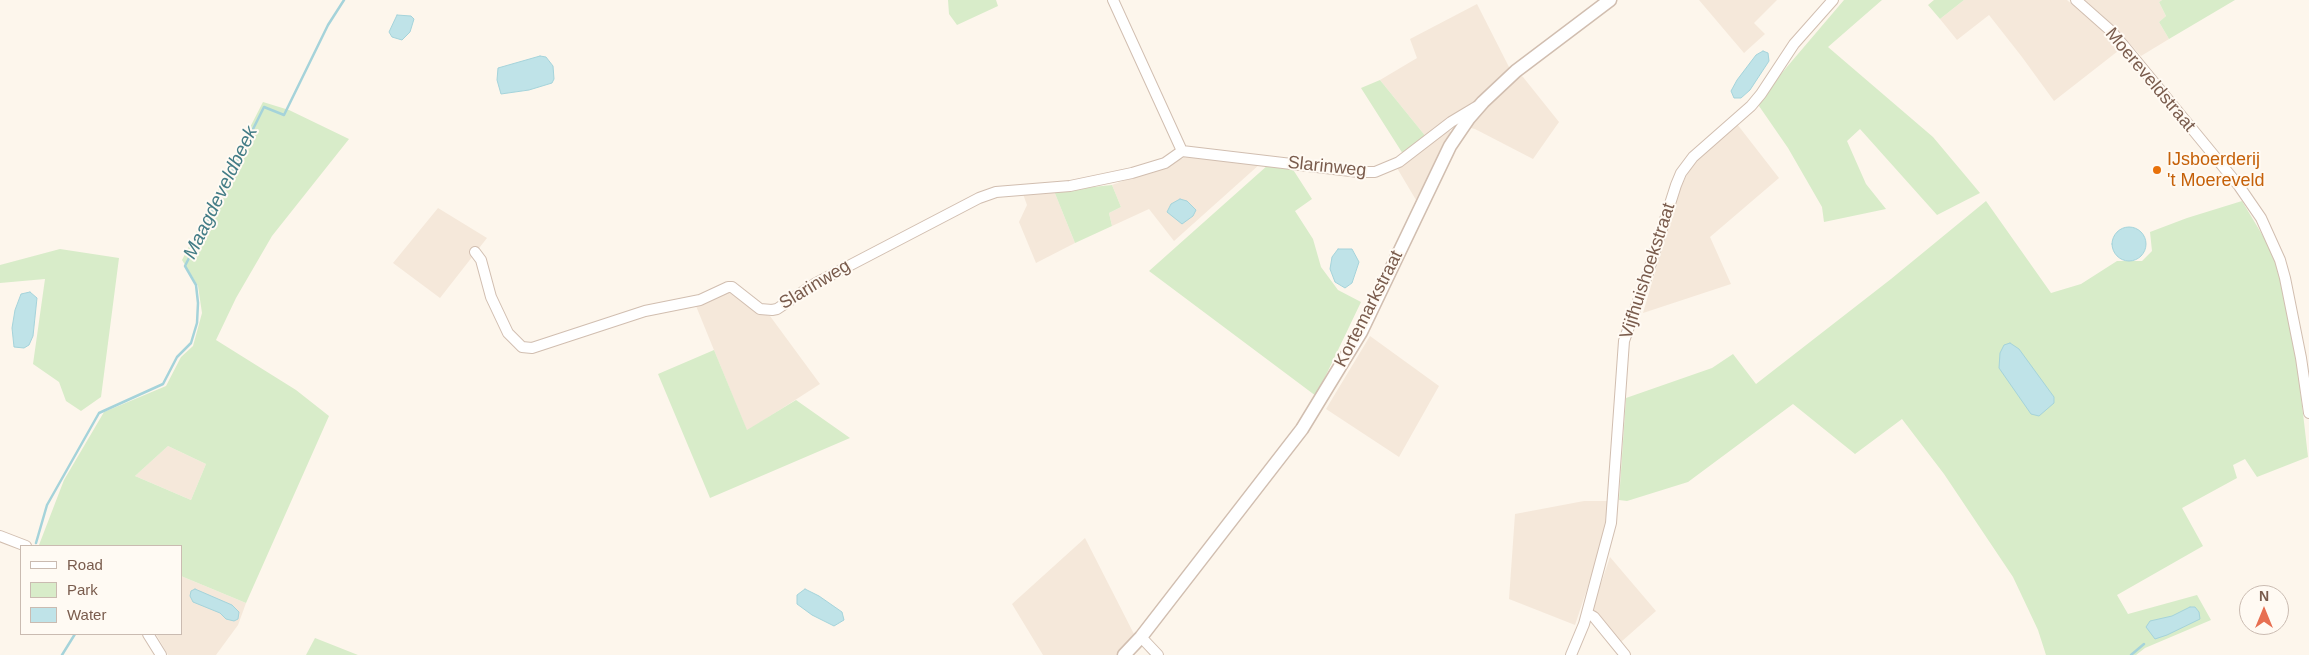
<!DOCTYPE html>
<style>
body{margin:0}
#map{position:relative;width:2309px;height:655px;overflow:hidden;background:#fdf6ec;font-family:Helvetica,sans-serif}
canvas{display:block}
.legend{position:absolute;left:20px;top:545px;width:162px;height:90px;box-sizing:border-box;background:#fffaf3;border:1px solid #cabbb1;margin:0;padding:6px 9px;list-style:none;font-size:15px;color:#7a5c4d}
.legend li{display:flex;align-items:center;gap:10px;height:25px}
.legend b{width:25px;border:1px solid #cabbb1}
.north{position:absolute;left:2239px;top:585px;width:50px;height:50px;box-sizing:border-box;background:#fffaf3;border:1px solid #cabbb1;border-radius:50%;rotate:0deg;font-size:14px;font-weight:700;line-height:20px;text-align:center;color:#7a5c4d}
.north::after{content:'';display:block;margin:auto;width:18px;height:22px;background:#e76f51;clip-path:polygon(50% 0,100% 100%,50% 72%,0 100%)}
</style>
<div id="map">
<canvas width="2309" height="655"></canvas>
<ul class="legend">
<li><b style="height:6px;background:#fff"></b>Road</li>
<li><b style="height:14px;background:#d8ecc9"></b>Park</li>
<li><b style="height:14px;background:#bfe3e8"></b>Water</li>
</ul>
<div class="north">N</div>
</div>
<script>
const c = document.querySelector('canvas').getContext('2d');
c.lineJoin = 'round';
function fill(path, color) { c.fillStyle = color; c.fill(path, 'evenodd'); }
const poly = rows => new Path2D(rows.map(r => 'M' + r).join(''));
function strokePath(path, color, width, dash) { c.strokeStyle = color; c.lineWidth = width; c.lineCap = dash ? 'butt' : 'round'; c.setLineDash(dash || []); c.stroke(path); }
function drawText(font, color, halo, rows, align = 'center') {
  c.font = font + ' Helvetica,sans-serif'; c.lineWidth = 4; c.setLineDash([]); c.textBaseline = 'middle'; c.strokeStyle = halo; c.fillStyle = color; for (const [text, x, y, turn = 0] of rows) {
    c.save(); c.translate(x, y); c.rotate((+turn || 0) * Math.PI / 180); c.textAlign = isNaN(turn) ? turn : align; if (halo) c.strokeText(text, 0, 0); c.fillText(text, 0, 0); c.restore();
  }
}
fill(poly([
 [1699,0,1777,0,1754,23,1765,34,1744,53],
 [1964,0,2067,0,2101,29,2118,51,2054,101,2022,57,1989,15,1957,40,1940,19],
 [2085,0,2162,0,2159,2,2166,16,2159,22,2169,39,2141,56,2116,28],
 [1477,4,1510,69,1523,77,1559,122,1533,159,1475,129,1446,122,1427,138,1380,80,1417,58,1410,39],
 [1737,124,1779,178,1710,237,1731,284,1643,313,1678,194,1693,161],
 [1448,130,1454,134,1416,200,1397,168],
 [1189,156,1260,164,1174,241,1149,209,1112,226,1109,213,1121,207,1112,185],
 [1054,191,1075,243,1036,263,1019,222,1027,205,1023,194],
 [438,208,487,238,440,298,393,263],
 [726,292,736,294,754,311,770,316,820,384,747,431,696,306],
 [1370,336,1439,386,1399,457,1326,409],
 [168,446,206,464,191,500,135,476],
 [1584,501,1608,501,1602,544,1575,625,1509,599,1515,514],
 [1085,538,1135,636,1119,655,1043,655,1012,604],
 [1610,557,1656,611,1621,642,1592,610],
 [181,576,246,603,238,625,216,655,168,655,156,634,181,634]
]), '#f5e8da');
fill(poly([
 [948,0,996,0,998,6,957,25,949,14],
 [1844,0,1882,0,1828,47,1933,137,1980,193,1937,215,1860,129,1847,141,1866,184,1886,209,1824,222,1822,207,1788,148,1759,106,1763,95],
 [1934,0,1964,0,1940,19,1928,5],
 [2162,0,2235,0,2169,39,2159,22,2166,16,2159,2],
 [1380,80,1427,138,1403,154,1361,88],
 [263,102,289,110,349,139,272,236,236,298,216,340,296,390,329,416,246,603,181,576,181,546,39,545,64,480,104,412,166,386,181,357,193,346,202,313,198,286,182,260],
 [168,446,206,464,191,500,135,476],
 [1268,165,1292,168,1312,199,1295,211,1313,239,1321,267,1338,290,1361,302,1316,396,1149,271],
 [1112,185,1121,207,1109,213,1112,226,1075,243,1054,191],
 [1986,201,2051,293,2081,284,2117,261,2142,261,2152,251,2150,232,2187,218,2242,201,2278,261,2297,361,2308,457,2257,477,2245,459,2233,465,2237,478,2182,508,2203,546,2117,595,2128,614,2197,595,2211,620,2145,648,2136,655,2046,655,2038,630,2013,577,1944,474,1902,419,1855,454,1793,404,1688,482,1627,501,1619,500,1626,398,1712,368,1733,354,1756,384,1891,279],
 [60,249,119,258,101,397,81,411,66,401,59,382,33,364,45,279,0,283,0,265],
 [714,350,747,430,796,400,850,438,710,498,658,374],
 [315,638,358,655,306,655]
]), '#d8ecc9');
const water = poly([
 [397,15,411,16,414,19,410,32,402,40,392,37,389,32,397,15],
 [1763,51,1768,53,1769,61,1750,90,1741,98,1734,98,1731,91,1737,80,1756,55,1763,51],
 [540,56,546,57,553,66,554,79,552,83,529,90,501,94,497,80,498,68,540,56],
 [1180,199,1187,201,1196,210,1193,216,1182,224,1167,212,1171,204,1180,199],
 '2112 244a17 17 0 1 1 34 0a17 17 0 1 1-34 0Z',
 [1338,249,1352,249,1359,262,1352,283,1345,288,1335,282,1330,269,1332,257,1338,249],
 [30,292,37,298,33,336,29,345,24,348,14,347,12,328,15,310,21,294,30,292],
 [2010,343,2019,349,2054,397,2054,403,2039,416,2031,414,1999,368,2000,353,2004,345,2010,343],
 [195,589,232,605,239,612,238,619,234,621,226,619,220,613,193,602,190,596,191,591,195,589],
 [805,589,819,596,842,612,844,620,834,626,812,615,797,604,797,595,805,589],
 [2190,607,2195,607,2199,612,2200,619,2167,635,2155,639,2146,627,2150,621,2172,616,2190,607]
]);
fill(water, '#bfe3e8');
strokePath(water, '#a5d3da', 1);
strokePath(poly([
 [36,543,47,505,99,413,163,384,177,357,191,343,197,323,198,303,196,285,185,266,264,107,284,115,328,25,344,0],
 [62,655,75,634],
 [2131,655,2144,644]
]), '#a5d3da', 2.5);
const minor = poly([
 [1113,0,1182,151],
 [2076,0,2111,31,2124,46,2239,186,2261,218,2280,260,2285,278,2301,358,2309,413],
 [475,252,481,260,491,297,508,333,522,347,532,348,645,311,700,300,728,287,732,287,760,309,772,310,777,309,816,283,979,198,996,192,1070,186,1132,173,1165,163,1182,151,1359,172,1375,172,1399,162,1451,122,1476,107],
 [0,536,26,546],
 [1587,613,1594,617,1625,655],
 [148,634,161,655],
 [1141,637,1158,655],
 [1571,655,1584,624,1611,523,1624,341,1648,273,1676,185,1681,173,1693,157,1751,106,1761,94,1794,44,1833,0]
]);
const tertiary = poly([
 [1124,655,1141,637,1302,429,1361,332,1450,146,1469,118,1483,102,1516,71,1610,0]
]);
strokePath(minor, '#d1beb0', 12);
strokePath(tertiary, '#d1beb0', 15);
strokePath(minor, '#fff', 10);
strokePath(tertiary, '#fff', 12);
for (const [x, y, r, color] of [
 [2157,170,5,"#e8710a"]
]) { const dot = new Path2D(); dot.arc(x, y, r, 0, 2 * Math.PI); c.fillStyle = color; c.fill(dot); strokePath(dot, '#fffaf3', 2); }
drawText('18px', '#7a5c4d', '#fffaf3', [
 ["Moereveldstraat",2150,80,50],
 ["Slarinweg",1327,167,6],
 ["Vijfhuishoekstraat",1648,271,-72],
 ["Slarinweg",815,285,-31],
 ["Kortemarkstraat",1369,309,-63]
]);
drawText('18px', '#c56008', '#fffaf3', [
 ["IJsboerderij",2167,160],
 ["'t Moereveld",2167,181]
], 'left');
drawText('italic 19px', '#437c86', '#fffaf3', [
 ["Maagdeveldbeek",221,193,-64]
]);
</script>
